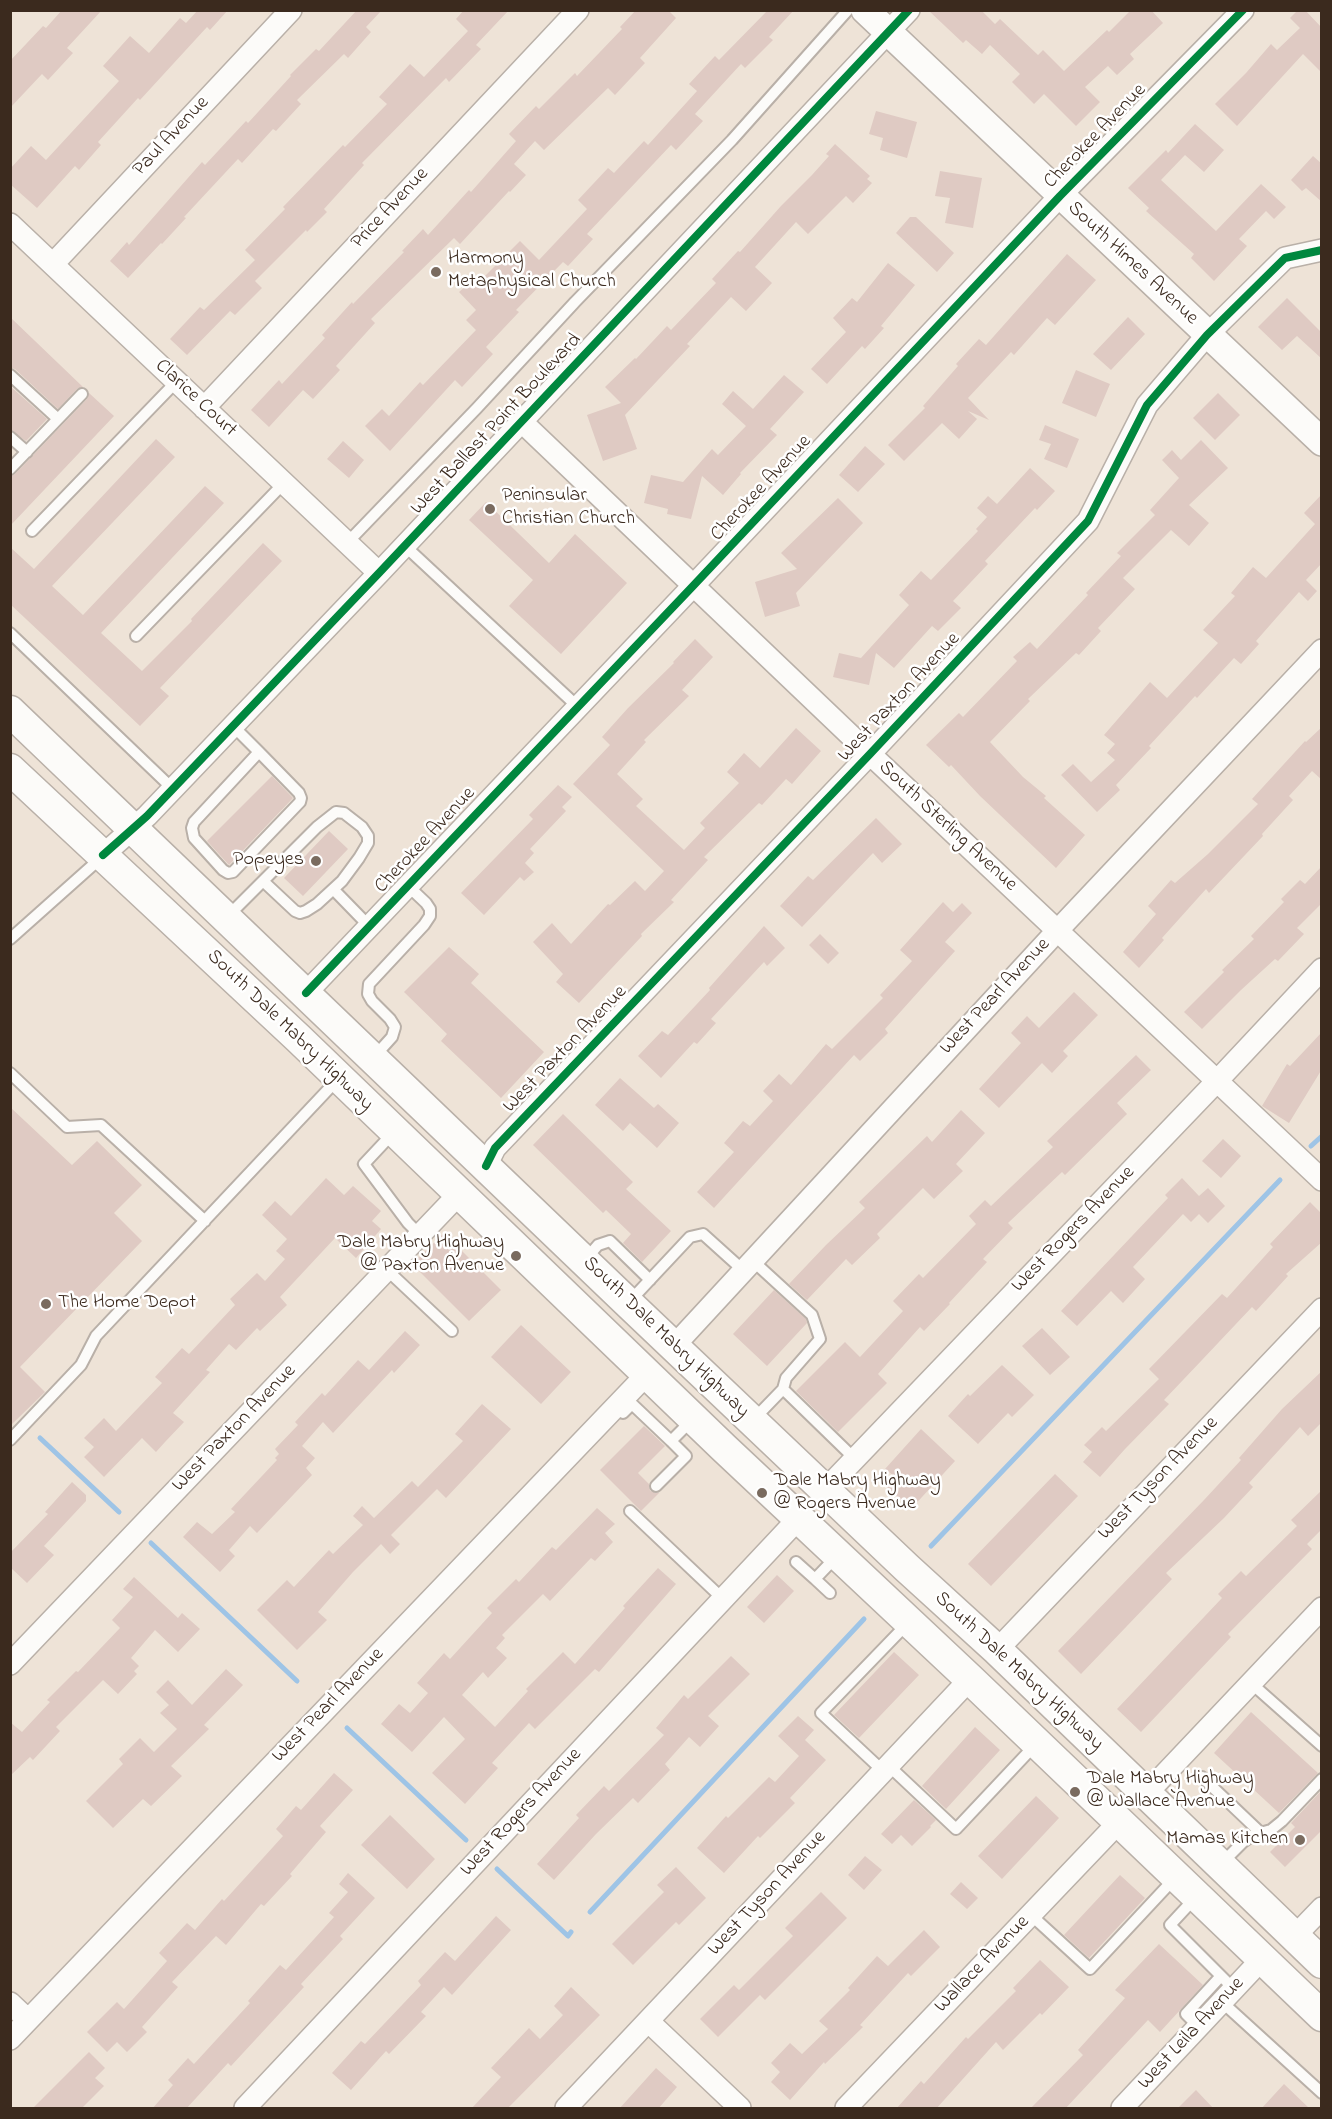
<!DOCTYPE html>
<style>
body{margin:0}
#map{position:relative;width:1332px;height:2119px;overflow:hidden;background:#eee3d7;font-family:"Indie Flower",sans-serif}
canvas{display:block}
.frame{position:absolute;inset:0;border:12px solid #3b2a1e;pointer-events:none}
</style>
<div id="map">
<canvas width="1332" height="2119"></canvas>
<div class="frame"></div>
</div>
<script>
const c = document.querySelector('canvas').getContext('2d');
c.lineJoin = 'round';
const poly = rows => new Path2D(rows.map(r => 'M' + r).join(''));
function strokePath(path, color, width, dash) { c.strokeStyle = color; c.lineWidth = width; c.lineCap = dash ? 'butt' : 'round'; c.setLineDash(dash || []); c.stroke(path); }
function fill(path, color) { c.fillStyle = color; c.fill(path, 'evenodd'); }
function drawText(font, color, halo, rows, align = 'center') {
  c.font = font + ' "Indie Flower",sans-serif'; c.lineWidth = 5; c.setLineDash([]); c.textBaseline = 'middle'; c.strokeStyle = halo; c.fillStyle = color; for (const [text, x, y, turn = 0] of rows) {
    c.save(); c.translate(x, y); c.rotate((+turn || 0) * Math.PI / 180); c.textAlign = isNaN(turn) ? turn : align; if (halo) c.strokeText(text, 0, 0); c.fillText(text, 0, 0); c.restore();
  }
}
strokePath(poly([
 [1311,1146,1322,1136],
 [40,1438,119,1512],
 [151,1543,297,1681],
 [931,1546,1280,1180],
 [347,1728,466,1840],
 [497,1869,568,1936,571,1932],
 [590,1912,864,1619]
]), '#9ec4e6', 5);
fill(poly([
 [62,10,102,10,67,48,73,53,48,80,42,74,10,108,10,61,43,26,46,28],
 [198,10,228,10,210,30,207,27,140,100,138,98,98,142,101,145,79,170,75,166,37,208,10,184,10,169,31,146,46,160,119,81,103,66,130,36,149,53,180,18,186,23],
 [357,10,382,10,366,27,371,32,348,58,344,54,297,100,301,104,276,131,273,129,242,163,238,159,184,217,186,218,162,244,161,243,128,278,110,261,127,242,129,245,202,162,205,165,246,121,248,123,291,76,290,75,316,49,319,51],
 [464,10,509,10,476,45,481,49,449,82,446,78,362,163,364,165,324,209,327,212,307,232,306,230,255,281,262,288,235,315,230,311,187,355,170,339,200,307,204,310,255,260,245,250,285,209,283,207,343,145,345,147,387,104,379,97,410,64,424,77,468,31,456,19],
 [636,10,668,10,676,18,640,58,645,63,615,95,608,88,544,150,535,141,514,164,526,175,510,192,509,191,460,244,454,238,371,319,375,323,336,366,340,370,313,399,303,390,269,427,251,410,279,380,282,384,325,338,322,335,352,302,353,304,404,252,402,251,423,229,428,235,469,190,471,192,516,141,509,134,536,106,539,109,575,73,577,76,622,29,620,27],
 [768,10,794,10,769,37,773,40,745,68,741,64,695,114,703,121,676,150,671,145,587,234,593,239,568,266,563,262,516,310,519,312,486,347,493,354,462,387,455,380,390,451,365,426,382,409,389,416,420,382,423,385,476,330,466,320,476,310,459,292,474,279,478,283,520,241,539,260,587,209,578,200,608,168,614,173,644,141,648,145,697,91,689,84,715,56,719,60],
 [928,10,981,10,995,24,1000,19,1038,55,1043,50,1064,71,1107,30,1109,32,1131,10,1151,10,1163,23,1130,54,1134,59,1117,75,1108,66,1085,87,1100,102,1076,126,1044,94,1034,104,1012,82,1020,74,990,45,982,54,966,40,963,43],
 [1298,10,1305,10,1322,28,1322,73,1303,54,1237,126,1215,104,1246,73,1271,44,1277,50,1300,28,1290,18],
 [876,111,917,122,907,158,880,150,883,138,869,134],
 [1195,124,1224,150,1204,172,1185,155,1161,180,1216,231,1261,184,1286,207,1274,219,1266,211,1239,239,1247,246,1214,281,1191,258,1194,254,1146,211,1149,208,1128,188,1166,150,1168,153],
 [835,144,870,176,867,179,872,183,853,203,846,196,808,234,796,222,755,267,772,283,746,311,731,297,687,344,690,346,625,415,637,449,603,461,587,415,621,403,605,387,635,358,636,359,667,326,671,330,716,283,712,279,738,251,740,252,781,206,812,175,829,156,826,154],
 [1313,156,1322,164,1322,202,1306,188,1302,191,1291,180],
 [940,171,982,178,973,228,945,223,950,198,935,196],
 [910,217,916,217,954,253,937,272,896,233],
 [1067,254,1096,280,1055,325,1047,318,1014,355,1011,352,968,398,989,420,968,411,977,419,959,439,942,423,904,461,888,445,925,408,923,406,958,366,956,364,979,339,986,345],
 [888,263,915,285,881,326,884,328,865,349,862,346,827,384,811,369,846,332,833,318,852,298,857,302],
 [1287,298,1322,333,1322,359,1297,336,1282,350,1258,327],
 [10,317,83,387,77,389,58,409,15,369,10,368],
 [1128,317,1145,334,1111,370,1093,354],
 [1076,370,1110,384,1096,417,1062,403],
 [784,375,804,392,770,429,777,435,740,473,741,474,723,495,702,476,691,519,667,514,668,509,644,503,651,475,683,482,712,449,718,455,746,426,722,404,733,391,753,409],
 [10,386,47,419,26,441,10,430],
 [89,393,114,416,10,526,10,476,15,474,87,399],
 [1218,393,1240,415,1215,440,1193,418],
 [1045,425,1079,439,1067,468,1044,459,1051,444,1039,440],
 [156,439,175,457,52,586,83,615,205,486,224,503,101,633,142,671,192,621,191,619,263,543,282,561,160,688,169,696,140,726,10,604,10,547,34,569],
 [1201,440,1228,468,1189,505,1209,523,1189,546,1171,530,1123,578,1135,589,1098,628,1101,631,1079,655,1076,653,1028,699,1030,701,990,742,1023,777,1046,796,1044,798,1085,835,1056,868,980,796,951,765,949,767,926,745,959,713,963,717,1017,661,1013,657,1030,642,1037,649,1088,595,1086,593,1121,556,1117,553,1155,515,1150,510,1179,478,1162,460,1172,450,1181,460],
 [343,441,364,460,349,478,327,459],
 [865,446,885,464,858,492,839,475],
 [1030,468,1055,491,1037,510,1035,508,985,561,988,564,953,601,961,608,938,631,932,626,894,668,876,653,869,685,833,677,839,653,861,658,909,605,899,595,921,571,931,580,978,531,976,529,987,517,977,508,988,496,997,504],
 [1322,494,1322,563,1306,580,1317,591,1308,601,1299,592,1256,641,1259,644,1241,664,1234,658,1197,698,1195,696,1149,746,1151,748,1116,785,1120,790,1097,812,1061,775,1073,764,1091,782,1115,760,1107,753,1115,744,1104,735,1150,682,1167,698,1218,643,1203,630,1235,596,1231,593,1253,567,1266,578,1315,524,1304,513],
 [838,498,863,523,796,593,800,606,765,617,755,582,797,569,781,553],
 [486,502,549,563,575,534,627,583,561,654,509,606,533,580,469,520],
 [695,639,713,657,682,690,689,696,644,740,646,742,617,774,643,799,636,806,684,850,705,828,700,823,739,783,727,772,744,753,760,768,796,728,821,751,792,784,786,779,762,805,759,803,704,857,708,860,671,900,674,902,641,934,642,936,579,1003,556,982,563,974,533,942,552,923,571,944,608,904,610,905,635,881,645,891,664,871,573,784,610,745,602,737,628,708,674,663,673,662],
 [1322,727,1322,780,1312,771,1289,796,1293,800,1262,834,1263,836,1209,893,1206,889,1162,938,1164,940,1139,968,1123,952,1156,914,1148,906,1171,880,1175,883,1208,854,1258,804,1252,799,1305,741,1306,742],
 [272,776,293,798,229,865,207,841],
 [558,785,572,797,562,807,566,811,530,849,534,853,525,863,534,872,524,881,520,877,484,915,461,893,533,819,529,815],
 [876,818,902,844,882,863,873,853,802,927,780,906,808,876,813,880],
 [329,831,348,849,303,896,284,878],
 [1322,866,1322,903,1297,928,1304,934,1278,961,1275,959,1241,990,1202,1029,1184,1012,1224,972,1222,970,1254,939,1251,936,1284,902,1281,899,1300,880,1305,884],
 [943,902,953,912,962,903,972,913,945,942,955,951,885,1029,888,1033,860,1061,854,1055,714,1208,697,1192,734,1152,724,1143,743,1121,750,1126,773,1101,763,1091,779,1074,791,1085,826,1044,832,1049,883,998,880,995,912,961,900,950],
 [764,926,785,948,767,966,764,962,711,1019,716,1023,697,1044,694,1042,661,1078,638,1056,662,1031,668,1035,710,990,709,988],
 [820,934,839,953,828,964,809,945],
 [449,947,479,974,471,983,544,1052,501,1098,441,1041,447,1034,404,992],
 [1074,992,1098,1015,1063,1051,1068,1056,1052,1073,1042,1063,999,1108,979,1089,1021,1043,1011,1033,1027,1016,1039,1028],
 [1322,1032,1322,1069,1289,1123,1262,1106,1287,1064,1290,1066],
 [1136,1055,1151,1070,1117,1103,1127,1114,1065,1175,1062,1172,1008,1223,1013,1228,983,1259,987,1262,949,1303,950,1304,924,1331,920,1327,878,1374,887,1383,838,1432,796,1391,845,1342,860,1357,903,1311,893,1301,919,1274,923,1278,976,1224,969,1216,985,1200,991,1206,1053,1147,1047,1141],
 [620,1078,654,1108,658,1104,679,1123,657,1148,630,1123,623,1131,595,1105],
 [10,1107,72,1165,97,1141,142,1185,114,1213,142,1241,20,1367,45,1392,10,1426],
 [961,1110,985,1133,956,1164,963,1171,934,1199,923,1188,877,1234,880,1238,852,1265,846,1259,807,1300,789,1284,826,1245,865,1208,859,1202,927,1136,932,1142],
 [563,1114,633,1182,626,1189,671,1231,642,1262,623,1243,631,1234,606,1210,603,1213,533,1145],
 [1223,1139,1241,1156,1221,1178,1202,1161],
 [326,1178,344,1195,353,1186,381,1211,372,1221,381,1229,356,1258,335,1238,280,1297,287,1305,260,1331,257,1328,236,1350,229,1344,206,1370,210,1372,173,1413,184,1422,165,1442,156,1452,142,1438,104,1477,84,1457,94,1447,84,1438,104,1418,116,1431,162,1383,155,1377,182,1348,189,1354,235,1305,230,1299,257,1273,265,1281,285,1259,276,1251,287,1239,262,1215,275,1201,291,1216],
 [1182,1178,1199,1196,1208,1188,1225,1206,1208,1223,1199,1214,1191,1222,1183,1214,1133,1267,1145,1279,1123,1303,1111,1291,1077,1326,1061,1311,1168,1198,1165,1195],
 [1310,1202,1322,1214,1322,1242,1286,1274,1288,1276,1256,1311,1252,1307,1202,1360,1164,1400,1169,1404,1125,1449,1100,1477,1083,1462,1092,1452,1084,1445,1102,1427,1106,1431,1159,1379,1149,1369,1222,1294,1227,1298,1273,1247,1270,1244],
 [444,1233,501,1290,469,1321,412,1264],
 [774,1290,806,1319,807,1323,767,1366,733,1334],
 [521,1325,571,1372,541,1404,491,1357],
 [1042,1328,1070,1357,1050,1375,1022,1346],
 [405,1331,420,1345,394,1373,392,1370,333,1433,323,1422,302,1446,315,1458,306,1468,312,1475,257,1533,250,1526,229,1550,235,1556,220,1572,183,1537,197,1522,212,1534,235,1512,231,1509,277,1460,275,1458,279,1454,275,1449,298,1425,295,1422,322,1393,325,1396,358,1360,369,1370],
 [1002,1365,1034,1395,1012,1417,1008,1413,978,1444,948,1416,968,1394,970,1396],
 [1322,1371,1322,1422,1308,1436,1300,1427,1249,1483,1253,1487,1224,1518,1166,1573,1172,1579,1081,1674,1058,1651,1204,1500,1241,1460,1239,1458,1282,1409],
 [482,1404,511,1429,446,1498,437,1489,391,1535,400,1544,390,1554,381,1544,353,1572,318,1612,327,1620,297,1650,257,1610,287,1580,294,1587,329,1550,333,1554,363,1525,353,1516,362,1506,374,1518,412,1481,418,1487,463,1441,455,1434],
 [644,1426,665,1446,638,1473,649,1484,650,1491,659,1493,641,1511,600,1470],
 [921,1429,955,1461,911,1509,885,1486,894,1476,885,1469],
 [1055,1474,1078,1496,991,1586,968,1564],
 [72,1482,86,1495,86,1501,44,1546,54,1555,27,1583,10,1567,10,1553,48,1514,45,1512],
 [1322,1490,1322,1529,1307,1544,1312,1549,1228,1634,1231,1637,1141,1732,1117,1709,1222,1598,1218,1594,1241,1571,1246,1576,1297,1526,1291,1520],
 [597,1508,615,1524,605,1533,613,1542,595,1561,591,1558,550,1601,543,1594,502,1635,505,1638,496,1648,507,1658,488,1678,483,1672,462,1695,495,1727,528,1691,526,1689,563,1652,575,1664,625,1608,623,1606,658,1568,676,1584,599,1672,595,1669,535,1729,529,1723,492,1763,498,1768,465,1804,432,1773,465,1739,444,1717,412,1752,381,1724,399,1704,410,1713,428,1693,417,1683,444,1653,450,1659,492,1613,487,1608,516,1579,519,1582,552,1547,556,1550],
 [777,1575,794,1591,764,1623,747,1607],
 [134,1577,178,1618,182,1613,200,1629,178,1652,155,1630,131,1658,139,1666,134,1671,137,1674,118,1694,103,1680,56,1727,60,1731,33,1760,30,1757,10,1776,10,1722,22,1732,50,1702,47,1700,76,1671,78,1672,120,1628,112,1620,133,1597,123,1589],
 [894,1652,919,1675,859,1738,834,1715],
 [731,1656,750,1674,708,1716,719,1726,700,1747,689,1737,665,1764,670,1770,638,1803,633,1798,596,1834,554,1880,537,1864,579,1818,576,1815,604,1786,609,1791,664,1735,656,1728,684,1695,688,1699],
 [226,1669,243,1685,204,1725,209,1729,171,1766,182,1776,151,1806,143,1799,113,1828,86,1801,123,1764,119,1759,140,1738,154,1752,177,1729,160,1713,169,1705,156,1692,168,1680,192,1705],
 [1251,1712,1318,1773,1279,1813,1214,1753],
 [798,1716,814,1730,805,1740,826,1760,790,1798,795,1803,760,1838,758,1836,724,1873,697,1848,726,1816,728,1818,769,1777,775,1782,799,1756,778,1736],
 [975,1727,1000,1750,946,1809,922,1786],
 [334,1773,353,1790,320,1826,326,1832,290,1874,292,1876,264,1906,261,1904,226,1945,216,1936,172,1982,178,1987,142,2027,147,2032,127,2052,117,2042,107,2052,87,2032,117,2002,124,2009,167,1961,159,1953,187,1923,195,1930,222,1899,224,1901,283,1836,276,1829,296,1806,301,1810],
 [1322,1790,1322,1830,1285,1867,1270,1852,1295,1827,1291,1823],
 [1036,1796,1059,1818,1002,1879,978,1856],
 [914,1800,936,1820,930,1826,931,1827,912,1846,901,1835,892,1844,881,1834],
 [390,1815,435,1859,407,1889,361,1845],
 [865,1856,882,1870,864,1890,848,1875],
 [676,1867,706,1898,679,1925,676,1922,633,1965,612,1944,664,1892,657,1885],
 [348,1873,375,1898,340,1936,343,1939,301,1984,304,1987,231,2066,228,2063,186,2109,152,2109,173,2085,168,2080,188,2058,194,2064,250,2003,248,2001,280,1965,286,1970,334,1917,329,1913,348,1892,339,1884],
 [1120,1875,1145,1898,1089,1958,1064,1935],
 [961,1882,978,1898,967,1909,950,1894],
 [821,1892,847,1918,765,2000,760,1995,718,2037,700,2019,734,1985,739,1990,793,1936,785,1928],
 [496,1916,511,1930,452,1995,444,1987,421,2012,426,2016,389,2054,386,2051,351,2090,332,2073,361,2041,365,2044,421,1985,418,1981,445,1952,455,1961],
 [924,1930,940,1947,911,1976,908,1973,860,2025,863,2027,825,2064,824,2062,790,2100,771,2082,780,2072,771,2063,790,2043,802,2054,828,2029,819,2021,850,1990,848,1988,877,1956,888,1966],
 [1159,1944,1203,1985,1160,2032,1148,2020,1065,2109,1030,2109,1083,2055,1078,2050,1125,1998,1115,1990],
 [1040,1960,1069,1987,1042,2015,1040,2013,1003,2050,996,2042,936,2109,896,2109,921,2081,924,2084,966,2037,968,2039,1016,1991,1013,1988],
 [571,1987,600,2015,507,2109,471,2109,501,2077,491,2068,529,2028,540,2039,563,2015,554,2006],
 [89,2052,105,2068,95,2078,104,2086,81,2109,32,2109],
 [656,2068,677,2087,658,2109,619,2109],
 [1284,2084,1310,2109,1261,2109],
 [1196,2090,1214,2109,1177,2109]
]), '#dfcac3');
const service = poly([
 [10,375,58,419,10,469],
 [58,419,82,394],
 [10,437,27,452],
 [32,531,176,382],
 [347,543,477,408,575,302,732,140,848,10],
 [405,546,577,706],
 [10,633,173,789],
 [136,636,284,483],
 [233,726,259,752,299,793,301,798,300,802,233,872,228,873,223,870,194,838,192,828,194,822,259,752],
 [334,890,369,926],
 [228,916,317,827,336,812,344,813,362,827,368,836,368,843,359,858,342,881,317,904,306,911,300,913,295,911,263,881],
 [10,939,102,857],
 [374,1057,392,1037,395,1027,390,1019,372,1001,368,994,369,984,424,925,430,916,430,909,426,903,407,885],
 [10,1073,67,1127,101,1125,205,1221],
 [394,1132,364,1164,408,1223,420,1235],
 [586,1259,598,1245,610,1241,650,1280],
 [753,1261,812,1315,820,1339,786,1378,783,1389,855,1459],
 [387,1270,452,1331],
 [630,1301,690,1237,703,1234,744,1271],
 [623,1413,632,1404,671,1441],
 [754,1419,783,1389],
 [10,1440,81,1365,96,1336,338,1079],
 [656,1486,686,1456,671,1441,691,1421],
 [630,1511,723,1599],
 [796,1562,815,1579],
 [830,1593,815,1579,836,1557],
 [1251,1683,1322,1746],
 [889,1766,956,1829,1036,1744],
 [883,1771,821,1713,907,1624],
 [1202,1777,1262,1834],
 [1222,1863,1243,1842,1253,1835,1271,1830,1282,1821,1322,1779],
 [1196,1897,1170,1925,1234,1989],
 [1031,1915,1090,1969,1174,1879],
 [1222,2002,1322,2093],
 [1199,2027,1186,2014,1221,1976]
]);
const minor = poly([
 [10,224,379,573],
 [53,264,291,10],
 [204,408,578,10],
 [522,422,870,754,1322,1180],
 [103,855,147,816,379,573,909,10],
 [306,993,693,586,1060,196,1243,10],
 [486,1166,495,1148,870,754,1088,521,1147,405,1207,335,1285,258,1322,250],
 [674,1346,1057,931,1322,650],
 [825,1490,1217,1081,1322,969],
 [997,1650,1322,1309],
 [10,1664,460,1193],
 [1146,1794,1322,1608],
 [1294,1937,1322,1908],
 [10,2003,28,2020],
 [648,2021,740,2108],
 [10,2039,647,1374],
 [245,2108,799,1518],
 [566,2108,970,1679],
 [846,2108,1120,1821],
 [1122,2108,1262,1959]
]);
const tertiary = poly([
 [865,10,1322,442]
]);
const secondary = poly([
 [10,711,628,1303,907,1568,997,1650,1322,1963],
 [10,769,298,1038,724,1448,970,1679,1322,2016]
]);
strokePath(service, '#b9b0a8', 14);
strokePath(minor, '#b9b0a8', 24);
strokePath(tertiary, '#b9b0a8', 30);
strokePath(secondary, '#b9b0a8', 33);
strokePath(service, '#fcfbf9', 10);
strokePath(minor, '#fcfbf9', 21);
strokePath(tertiary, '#fcfbf9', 27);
strokePath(secondary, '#fcfbf9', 30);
strokePath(poly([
 [103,855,147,816,379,573,909,10],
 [306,993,693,586,1060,196,1243,10],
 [486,1166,495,1148,870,754,1088,521,1147,405,1207,335,1285,258,1322,250]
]), '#00873e', 8);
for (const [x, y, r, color] of [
 [436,272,6,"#7a6b5f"],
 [490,509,6,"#7a6b5f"],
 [316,861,6,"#7a6b5f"],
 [516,1256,6,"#7a6b5f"],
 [46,1304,6,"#7a6b5f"],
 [762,1493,6,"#7a6b5f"],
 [1075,1792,6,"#7a6b5f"],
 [1300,1840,6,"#7a6b5f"]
]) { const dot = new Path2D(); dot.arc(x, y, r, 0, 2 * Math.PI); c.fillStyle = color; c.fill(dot); strokePath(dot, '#fff', 2); }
drawText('20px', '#3b2a1e', '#fff', [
 ["Paul Avenue",172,137,-47],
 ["Cherokee Avenue",1096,137,-46],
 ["Price Avenue",391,209,-47],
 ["South Himes Avenue",1132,264,43],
 ["Clarice Court",195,399,43],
 ["West Ballast Point Boulevard",497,425,-47],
 ["Cherokee Avenue",762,489,-47],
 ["West Paxton Avenue",900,698,-47],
 ["South Sterling Avenue",947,827,43],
 ["Cherokee Avenue",426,841,-47],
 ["West Pearl Avenue",996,997,-47],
 ["South Dale Mabry Highway",289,1031,44],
 ["West Paxton Avenue",566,1050,-46],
 ["West Rogers Avenue",1074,1230,-46],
 ["South Dale Mabry Highway",665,1338,44],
 ["West Paxton Avenue",235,1429,-46],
 ["West Tyson Avenue",1159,1479,-46],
 ["South Dale Mabry Highway",1018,1672,43],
 ["West Pearl Avenue",329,1706,-46],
 ["West Rogers Avenue",522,1813,-47],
 ["West Tyson Avenue",768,1894,-47],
 ["Wallace Avenue",983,1965,-46],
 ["West Leila Avenue",1192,2034,-47]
]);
drawText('20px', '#3b2a1e', '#fff', [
 ["Harmony",448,260],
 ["Metaphysical Church",448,283],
 ["Peninsular",502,497],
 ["Christian Church",502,520],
 ["Popeyes",304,861,"right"],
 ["Dale Mabry Highway",504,1244,"right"],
 ["@ Paxton Avenue",504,1267,"right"],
 ["The Home Depot",58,1304],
 ["Dale Mabry Highway",774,1482],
 ["@ Rogers Avenue",774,1505],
 ["Dale Mabry Highway",1087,1780],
 ["@ Wallace Avenue",1087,1803],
 ["Mamas Kitchen",1288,1840,"right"]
], 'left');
</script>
